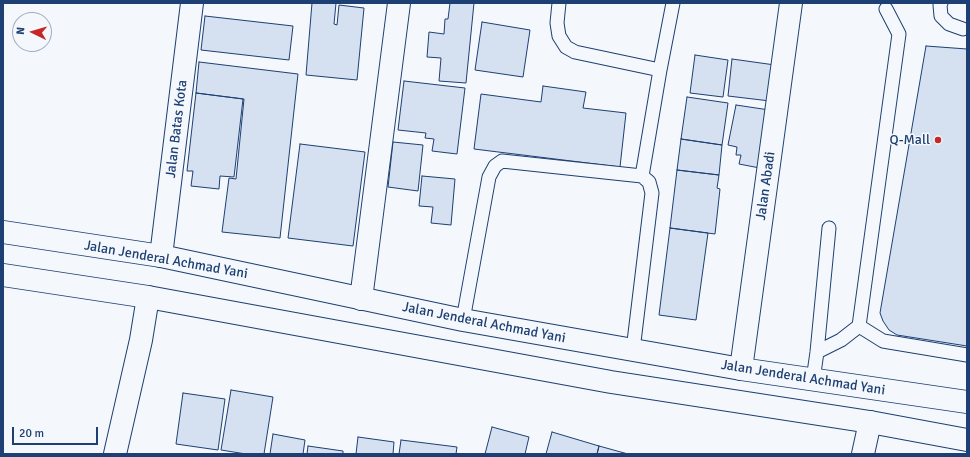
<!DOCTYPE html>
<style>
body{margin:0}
#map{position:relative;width:970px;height:457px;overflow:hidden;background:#f4f7fb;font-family:Signika,sans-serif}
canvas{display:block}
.frame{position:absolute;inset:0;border:4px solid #1d3f73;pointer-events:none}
.north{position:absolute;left:12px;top:12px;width:40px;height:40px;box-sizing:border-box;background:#f4f7fb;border:1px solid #9eadc5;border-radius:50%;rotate:275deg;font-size:11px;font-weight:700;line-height:16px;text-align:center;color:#1d3f73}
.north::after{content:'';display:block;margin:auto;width:14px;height:18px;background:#c62828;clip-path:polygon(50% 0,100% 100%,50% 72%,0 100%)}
.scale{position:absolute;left:12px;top:427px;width:86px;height:18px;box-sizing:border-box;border:2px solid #1d3f73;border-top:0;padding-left:5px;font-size:12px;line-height:14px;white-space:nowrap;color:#1d3f73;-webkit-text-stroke:3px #f4f7fb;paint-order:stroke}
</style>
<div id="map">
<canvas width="970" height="457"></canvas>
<div class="frame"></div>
<div class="north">N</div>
<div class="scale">20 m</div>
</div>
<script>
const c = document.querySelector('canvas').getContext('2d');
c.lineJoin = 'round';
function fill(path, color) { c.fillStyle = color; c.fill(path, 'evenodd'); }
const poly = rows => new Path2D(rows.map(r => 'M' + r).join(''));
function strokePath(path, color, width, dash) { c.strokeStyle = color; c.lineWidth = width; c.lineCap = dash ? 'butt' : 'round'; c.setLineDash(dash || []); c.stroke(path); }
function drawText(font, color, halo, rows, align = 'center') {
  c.font = font + ' Signika,sans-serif'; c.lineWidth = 3; c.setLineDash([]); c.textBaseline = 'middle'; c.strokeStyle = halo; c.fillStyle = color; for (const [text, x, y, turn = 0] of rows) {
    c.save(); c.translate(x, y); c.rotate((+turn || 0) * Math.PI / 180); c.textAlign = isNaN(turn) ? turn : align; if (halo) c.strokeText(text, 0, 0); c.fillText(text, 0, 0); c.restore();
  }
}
const building = poly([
 [312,3,336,3,334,24,337,25,339,5,364,8,357,80,306,75,312,3],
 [450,3,474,3,466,83,439,81,441,58,427,57,429,32,444,34,445,19,448,19,450,3],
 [205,16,293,26,289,60,201,50,205,16],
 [482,22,530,30,523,77,475,70,482,22],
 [926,46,967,49,967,346,897,335,889,330,883,321,880,313,926,46],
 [695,55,728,60,723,97,690,93,695,55],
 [732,59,775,65,770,101,728,96,732,59],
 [199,62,298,74,280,238,222,232,229,178,236,179,244,99,196,93,199,62],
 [404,81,465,88,457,154,432,151,434,139,425,138,426,133,398,130,404,81],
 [543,86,586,92,583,108,626,113,620,167,474,149,481,94,541,102,543,86],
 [196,93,243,99,234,177,220,176,219,189,191,186,193,171,187,171,196,93],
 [687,97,728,103,722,145,681,139,687,97],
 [736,105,776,111,765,169,739,164,741,155,736,155,737,147,728,145,736,105],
 [681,139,722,145,719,175,677,170,681,139],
 [393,142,423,145,418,191,388,187,393,142],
 [300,144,365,152,353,246,288,238,300,144],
 [677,170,719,175,717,188,720,189,715,234,670,228,677,170],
 [422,176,455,179,451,225,431,223,433,207,419,206,422,176],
 [670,228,708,233,696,320,659,315,670,228],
 [231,390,273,397,264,454,246,454,221,450,231,390],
 [183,393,225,399,218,450,176,444,183,393],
 [492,427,529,437,525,454,485,454,492,427],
 [552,432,599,446,597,454,546,454,552,432],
 [273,434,305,440,303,454,270,454,273,434],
 [358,437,394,442,393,454,356,454,358,437],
 [401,440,457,447,456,454,399,454,401,440],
 [308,446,343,451,343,454,307,454,308,446],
 [599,446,628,454,597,454,599,446]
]);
fill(building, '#d5e0f0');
strokePath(building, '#1d3f73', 1);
const service = poly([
 [559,3,557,23,559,36,566,47,575,52,660,70],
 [941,3,940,5,941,16,949,24,963,29],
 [886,9,899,34,859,326,883,341,967,355],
 [642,176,660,70,673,3],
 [463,320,489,177,495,166,502,161,642,176,649,182,652,193,633,350],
 [817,352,841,340,859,326],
 [813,380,817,352,829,228]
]);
const minor = poly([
 [361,299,399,3],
 [741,369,791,3],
 [863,454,870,422]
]);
const tertiary = poly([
 [161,256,192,3],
 [115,454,141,340,148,297]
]);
const trunk = poly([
 [3,232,161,256,463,320,741,369,967,402],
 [3,275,148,297,611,382,870,422,967,440]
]);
strokePath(service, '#1d3f73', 15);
strokePath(minor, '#1d3f73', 24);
strokePath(tertiary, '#1d3f73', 24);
strokePath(trunk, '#1d3f73', 24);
strokePath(service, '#f4f7fb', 13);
strokePath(minor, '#f4f7fb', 22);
strokePath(tertiary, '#f4f7fb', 22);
strokePath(trunk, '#f4f7fb', 22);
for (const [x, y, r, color] of [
 [938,140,4,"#c62828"]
]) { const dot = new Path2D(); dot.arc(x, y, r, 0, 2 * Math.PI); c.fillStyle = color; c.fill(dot); strokePath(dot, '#f4f7fb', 1.5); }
drawText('14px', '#1d3f73', '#f4f7fb', [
 ["Jalan Batas Kota",177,129,-83],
 ["Jalan Abadi",766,186,-82],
 ["Jalan Jenderal Achmad Yani",166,260,10],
 ["Jalan Jenderal Achmad Yani",484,323,11],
 ["Jalan Jenderal Achmad Yani",803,378,9]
]);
drawText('14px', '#1d3f73', '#f4f7fb', [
 ["Q-Mall",930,140]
], 'right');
</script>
